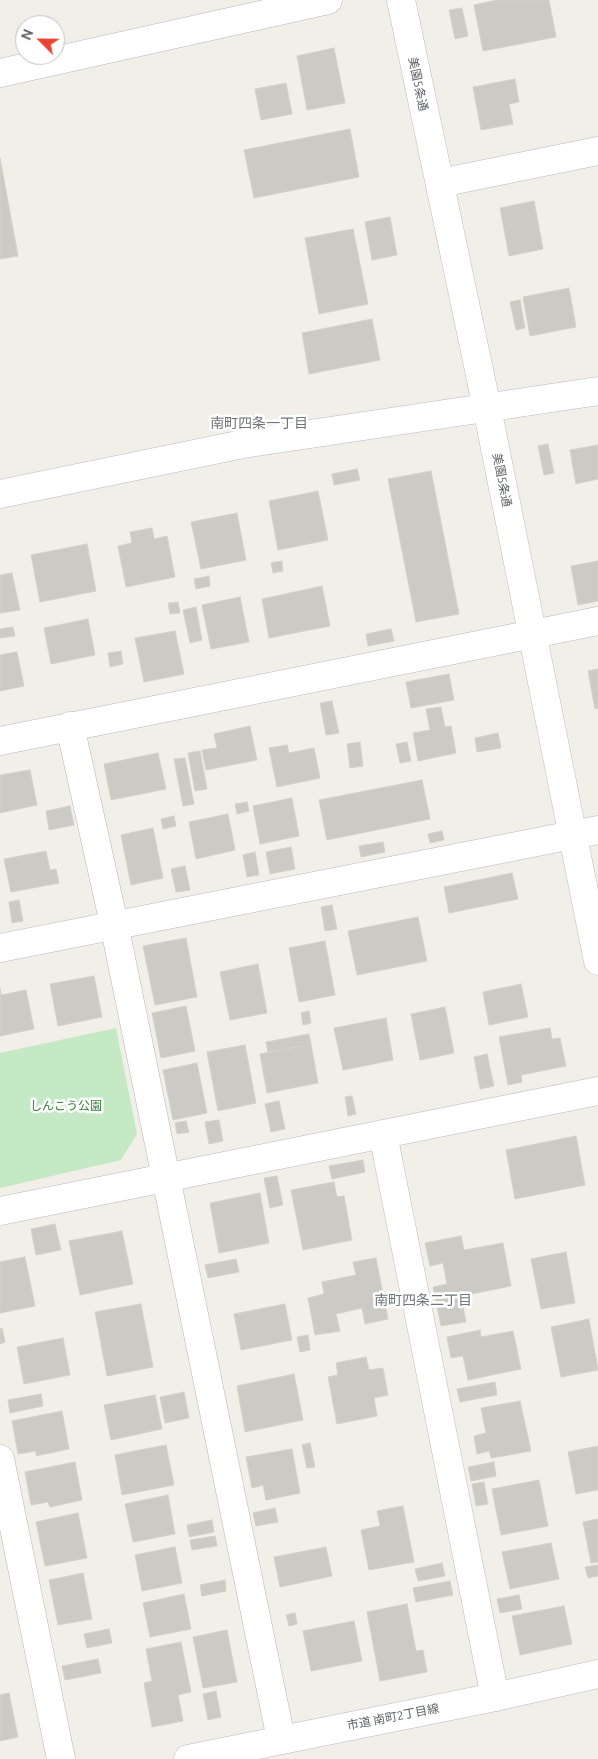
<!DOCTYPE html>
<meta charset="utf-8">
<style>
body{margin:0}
#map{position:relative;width:598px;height:1759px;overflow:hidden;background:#f1efe8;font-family:Ubuntu,sans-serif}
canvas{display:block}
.north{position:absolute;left:15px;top:15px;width:50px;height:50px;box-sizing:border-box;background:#fff;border:1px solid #bfc1c3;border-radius:50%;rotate:293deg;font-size:14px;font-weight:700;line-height:20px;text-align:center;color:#5f6368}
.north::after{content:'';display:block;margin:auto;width:18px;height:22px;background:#ea4335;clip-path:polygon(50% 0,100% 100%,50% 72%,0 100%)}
</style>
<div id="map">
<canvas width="598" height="1759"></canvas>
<div class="north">N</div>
</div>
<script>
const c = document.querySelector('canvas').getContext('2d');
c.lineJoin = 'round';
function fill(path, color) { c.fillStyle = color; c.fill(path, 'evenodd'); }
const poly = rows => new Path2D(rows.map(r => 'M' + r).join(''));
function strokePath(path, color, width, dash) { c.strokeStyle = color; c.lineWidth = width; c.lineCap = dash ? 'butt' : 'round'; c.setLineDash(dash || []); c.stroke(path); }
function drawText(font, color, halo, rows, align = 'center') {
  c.font = font + ' Ubuntu,"Noto Sans JP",sans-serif'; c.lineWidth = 5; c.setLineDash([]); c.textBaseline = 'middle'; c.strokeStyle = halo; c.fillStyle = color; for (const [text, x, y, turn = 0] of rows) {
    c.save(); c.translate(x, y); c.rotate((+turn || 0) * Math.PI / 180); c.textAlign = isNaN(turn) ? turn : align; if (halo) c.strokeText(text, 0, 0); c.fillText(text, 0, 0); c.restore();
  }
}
fill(poly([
 [116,1028,137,1134,121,1160,0,1188,0,1053]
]), '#c5e8c5');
const building = poly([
 [497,0,549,0,556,37,483,51,474,5,497,0],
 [462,8,468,36,455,39,449,10,462,8],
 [334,48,345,103,307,110,297,56,334,48],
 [515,79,519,102,509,104,513,124,481,130,473,87,515,79],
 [286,83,292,114,261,120,255,89,286,83],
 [350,129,359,177,254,198,244,150,350,129],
 [0,158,18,256,0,259,0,158],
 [534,201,543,249,509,256,500,208,534,201],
 [390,217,397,255,372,260,365,222,390,217],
 [353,229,368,304,319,314,305,238,353,229],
 [569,288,576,327,530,336,523,297,569,288],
 [520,300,525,328,516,330,510,302,520,300],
 [372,319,380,360,309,374,302,333,372,319],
 [548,444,554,473,544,475,538,446,548,444],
 [598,445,598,479,576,484,570,450,598,445],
 [357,469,360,480,334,485,332,474,357,469],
 [431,471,459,614,416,622,388,479,431,471],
 [318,491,328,540,278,550,269,501,318,491],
 [237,513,246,560,201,569,191,522,237,513],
 [152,528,154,539,167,536,175,577,126,587,118,546,132,543,130,532,152,528],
 [87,544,96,591,40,602,31,555,87,544],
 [282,561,283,571,273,573,271,563,282,561],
 [598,561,598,601,578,605,571,566,598,561],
 [12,573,20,610,0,613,0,575,12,573],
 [209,576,210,586,196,589,194,579,209,576],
 [322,586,330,626,269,638,262,599,322,586],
 [240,597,249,642,211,649,202,605,240,597],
 [178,602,180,613,170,614,168,603,178,602],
 [196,607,202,640,190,643,183,610,196,607],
 [88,619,95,655,51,664,44,628,88,619],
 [13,627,15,636,0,638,0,629,13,627],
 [391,629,394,641,368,646,366,634,391,629],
 [175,631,184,674,144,682,135,638,175,631],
 [121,651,123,664,110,667,108,653,121,651],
 [17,652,24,686,0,691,0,655,17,652],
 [598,669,598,708,595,709,588,671,598,669],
 [449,674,454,700,411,708,406,682,449,674],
 [332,701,339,733,326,735,320,703,332,701],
 [441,707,445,727,451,726,456,753,418,761,413,733,430,730,426,709,441,707],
 [250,726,257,760,206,770,202,750,217,748,214,734,250,726],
 [498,733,501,748,477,752,475,738,498,733],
 [360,742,363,766,350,768,347,744,360,742],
 [407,742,411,761,400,763,396,744,407,742],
 [287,745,289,753,314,748,320,778,277,787,269,748,287,745],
 [200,751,207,789,195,791,188,753,200,751],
 [158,753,166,789,111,800,104,764,158,753],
 [185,758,194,804,183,806,174,759,185,758],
 [30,770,37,805,0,813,0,775,30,770],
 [422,780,430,819,327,840,319,800,422,780],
 [292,798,299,836,260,844,253,806,292,798],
 [247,802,249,811,237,814,235,804,247,802],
 [70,806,74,825,49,830,46,811,70,806],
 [228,814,235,850,196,859,189,822,228,814],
 [174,816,176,826,163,829,161,819,174,816],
 [153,828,163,878,131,885,121,835,153,828],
 [442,831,444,840,430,843,428,834,442,831],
 [383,842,385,852,361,857,359,846,383,842],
 [291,847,295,869,270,874,266,852,291,847],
 [46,851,50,870,56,869,59,883,11,892,4,859,46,851],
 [255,852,259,875,247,877,243,855,255,852],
 [185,866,190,890,176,892,171,869,185,866],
 [512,873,518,899,449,913,444,887,512,873],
 [19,900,23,921,12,923,9,902,19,900],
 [332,905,337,929,325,931,321,907,332,905],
 [418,917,427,961,357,975,348,931,418,917],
 [186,938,197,997,155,1005,143,946,186,938],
 [325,941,335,995,299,1002,289,948,325,941],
 [258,964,267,1013,230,1020,220,972,258,964],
 [94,976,102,1017,58,1026,50,984,94,976],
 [521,984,528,1017,489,1025,483,992,521,984],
 [0,988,1,995,26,990,34,1029,0,1036,0,988],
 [186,1006,195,1051,161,1058,152,1013,186,1006],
 [445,1007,454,1053,420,1060,411,1014,445,1007],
 [309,1011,311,1023,303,1025,301,1013,309,1011],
 [386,1018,393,1060,343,1070,334,1028,386,1018],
 [550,1028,552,1039,560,1038,566,1066,521,1075,522,1082,508,1085,499,1037,550,1028],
 [309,1034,311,1044,268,1053,266,1042,309,1034],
 [311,1044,318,1083,267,1093,260,1054,311,1044],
 [245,1045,256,1103,218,1111,207,1052,245,1045],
 [487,1054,494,1086,480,1089,474,1057,487,1054],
 [197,1063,207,1113,173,1120,163,1070,197,1063],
 [352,1096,356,1114,348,1116,345,1097,352,1096],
 [279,1101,285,1129,271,1132,265,1104,279,1101],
 [219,1120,223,1141,209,1144,205,1122,219,1120],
 [186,1121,189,1132,177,1134,175,1123,186,1121],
 [576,1136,585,1185,515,1199,506,1150,576,1136],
 [363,1160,365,1172,332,1179,329,1166,363,1160],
 [277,1176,283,1205,270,1208,264,1178,277,1176],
 [334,1182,337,1197,344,1196,352,1240,303,1250,291,1190,334,1182],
 [260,1193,269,1243,219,1253,210,1203,260,1193],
 [55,1224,61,1250,36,1255,31,1229,55,1224],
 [122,1231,133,1284,80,1295,69,1241,122,1231],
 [461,1236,464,1250,503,1243,511,1286,461,1296,466,1322,441,1326,433,1287,447,1284,443,1263,430,1266,425,1243,461,1236],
 [566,1252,575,1303,541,1309,531,1259,566,1252],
 [25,1257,35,1306,0,1313,0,1262,25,1257],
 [376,1258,388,1319,365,1324,362,1308,336,1314,340,1331,315,1335,308,1298,324,1294,322,1282,356,1275,353,1262,376,1258],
 [236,1259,239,1272,208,1278,205,1265,236,1259],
 [141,1304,153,1367,107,1376,95,1312,141,1304],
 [285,1304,292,1340,241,1350,234,1314,285,1304],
 [589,1319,598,1370,561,1377,551,1327,589,1319],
 [2,1328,5,1342,0,1344,0,1329,2,1328],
 [480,1330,481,1337,513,1331,521,1369,468,1380,463,1356,451,1358,447,1337,480,1330],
 [308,1335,310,1350,300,1352,297,1337,308,1335],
 [63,1338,70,1375,24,1384,17,1347,63,1338],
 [366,1357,369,1370,383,1368,388,1395,374,1398,377,1416,337,1424,328,1377,338,1375,336,1363,366,1357],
 [294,1374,303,1420,245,1432,237,1386,294,1374],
 [495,1382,497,1395,460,1402,457,1389,495,1382],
 [184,1392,189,1418,165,1423,160,1397,184,1392],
 [41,1394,43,1406,10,1413,8,1400,41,1394],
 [155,1395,162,1429,111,1440,104,1405,155,1395],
 [520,1401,531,1451,491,1458,489,1451,477,1454,474,1436,486,1433,481,1408,520,1401],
 [62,1411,69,1449,36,1456,36,1451,18,1454,12,1421,62,1411],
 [310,1443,315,1467,307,1468,302,1445,310,1443],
 [166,1445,174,1485,122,1495,115,1455,166,1445],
 [598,1446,598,1490,576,1494,568,1452,598,1446],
 [292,1449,300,1493,266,1500,263,1485,252,1488,246,1457,292,1449],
 [75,1462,82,1500,50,1507,48,1502,31,1505,25,1472,75,1462],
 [494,1462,496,1476,471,1481,468,1467,494,1462],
 [539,1480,548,1526,501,1535,492,1489,539,1480],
 [484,1482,488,1504,476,1506,472,1484,484,1482],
 [168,1495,175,1534,133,1542,125,1504,168,1495],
 [403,1506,414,1562,369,1570,361,1530,380,1526,377,1511,403,1506],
 [275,1508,278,1522,256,1526,253,1513,275,1508],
 [78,1513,87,1558,45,1566,36,1522,78,1513],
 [598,1519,598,1562,591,1563,583,1522,598,1519],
 [212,1520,214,1532,189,1537,187,1525,212,1520],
 [215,1536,217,1546,192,1550,190,1540,215,1536],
 [551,1543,559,1579,510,1589,502,1552,551,1543],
 [175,1547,182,1583,142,1591,135,1555,175,1547],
 [326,1547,332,1576,280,1587,274,1557,326,1547],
 [442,1563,445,1576,418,1581,415,1569,442,1563],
 [598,1565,598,1576,588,1578,585,1567,598,1565],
 [83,1573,92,1619,58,1625,49,1580,83,1573],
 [225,1580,226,1591,202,1596,200,1585,225,1580],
 [450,1581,453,1595,416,1602,413,1588,450,1581],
 [184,1594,191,1629,150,1637,143,1603,184,1594],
 [519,1595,522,1609,500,1613,497,1599,519,1595],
 [407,1604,416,1651,423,1650,427,1672,380,1681,367,1612,407,1604],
 [564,1606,572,1644,520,1655,512,1616,564,1606],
 [295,1613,297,1624,289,1626,286,1615,295,1613],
 [354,1621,362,1661,311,1671,303,1631,354,1621],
 [109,1629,112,1643,87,1648,84,1634,109,1629],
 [227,1630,237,1682,203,1688,193,1637,227,1630],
 [181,1642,191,1692,178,1695,183,1721,152,1727,144,1683,152,1681,146,1649,181,1642],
 [98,1659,101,1673,65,1680,62,1666,98,1659],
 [216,1691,221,1717,208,1720,203,1694,216,1691],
 [9,1693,18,1737,0,1741,0,1695,9,1693]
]);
fill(building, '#cccac5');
strokePath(building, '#d6d1c6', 1);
const street = poly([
 [0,73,328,0],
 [440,183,598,151],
 [70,726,114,924,281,1739],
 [0,741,598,621],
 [0,948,598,830],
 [383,1134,495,1697],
 [0,1211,598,1091],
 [0,1459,61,1759]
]);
const secondary = poly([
 [401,0,487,408,598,961],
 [0,494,243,444,598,391],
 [188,1759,495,1697,598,1674]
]);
strokePath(street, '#b5b8bc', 29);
strokePath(secondary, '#b6babf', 29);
strokePath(street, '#fff', 28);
strokePath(secondary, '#fff', 28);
drawText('12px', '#5f6368', '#fff', [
 ["美園5条通",418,84,78],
 ["美園5条通",502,480,79],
 ["市道 南町2丁目線",393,1717,-11]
]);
drawText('12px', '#348238', '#fff', [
 ["しんこう公園",66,1106]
]);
drawText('14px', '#70757a', '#fff', [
 ["南町四条一丁目",259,423],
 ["南町四条二丁目",423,1300]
]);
</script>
